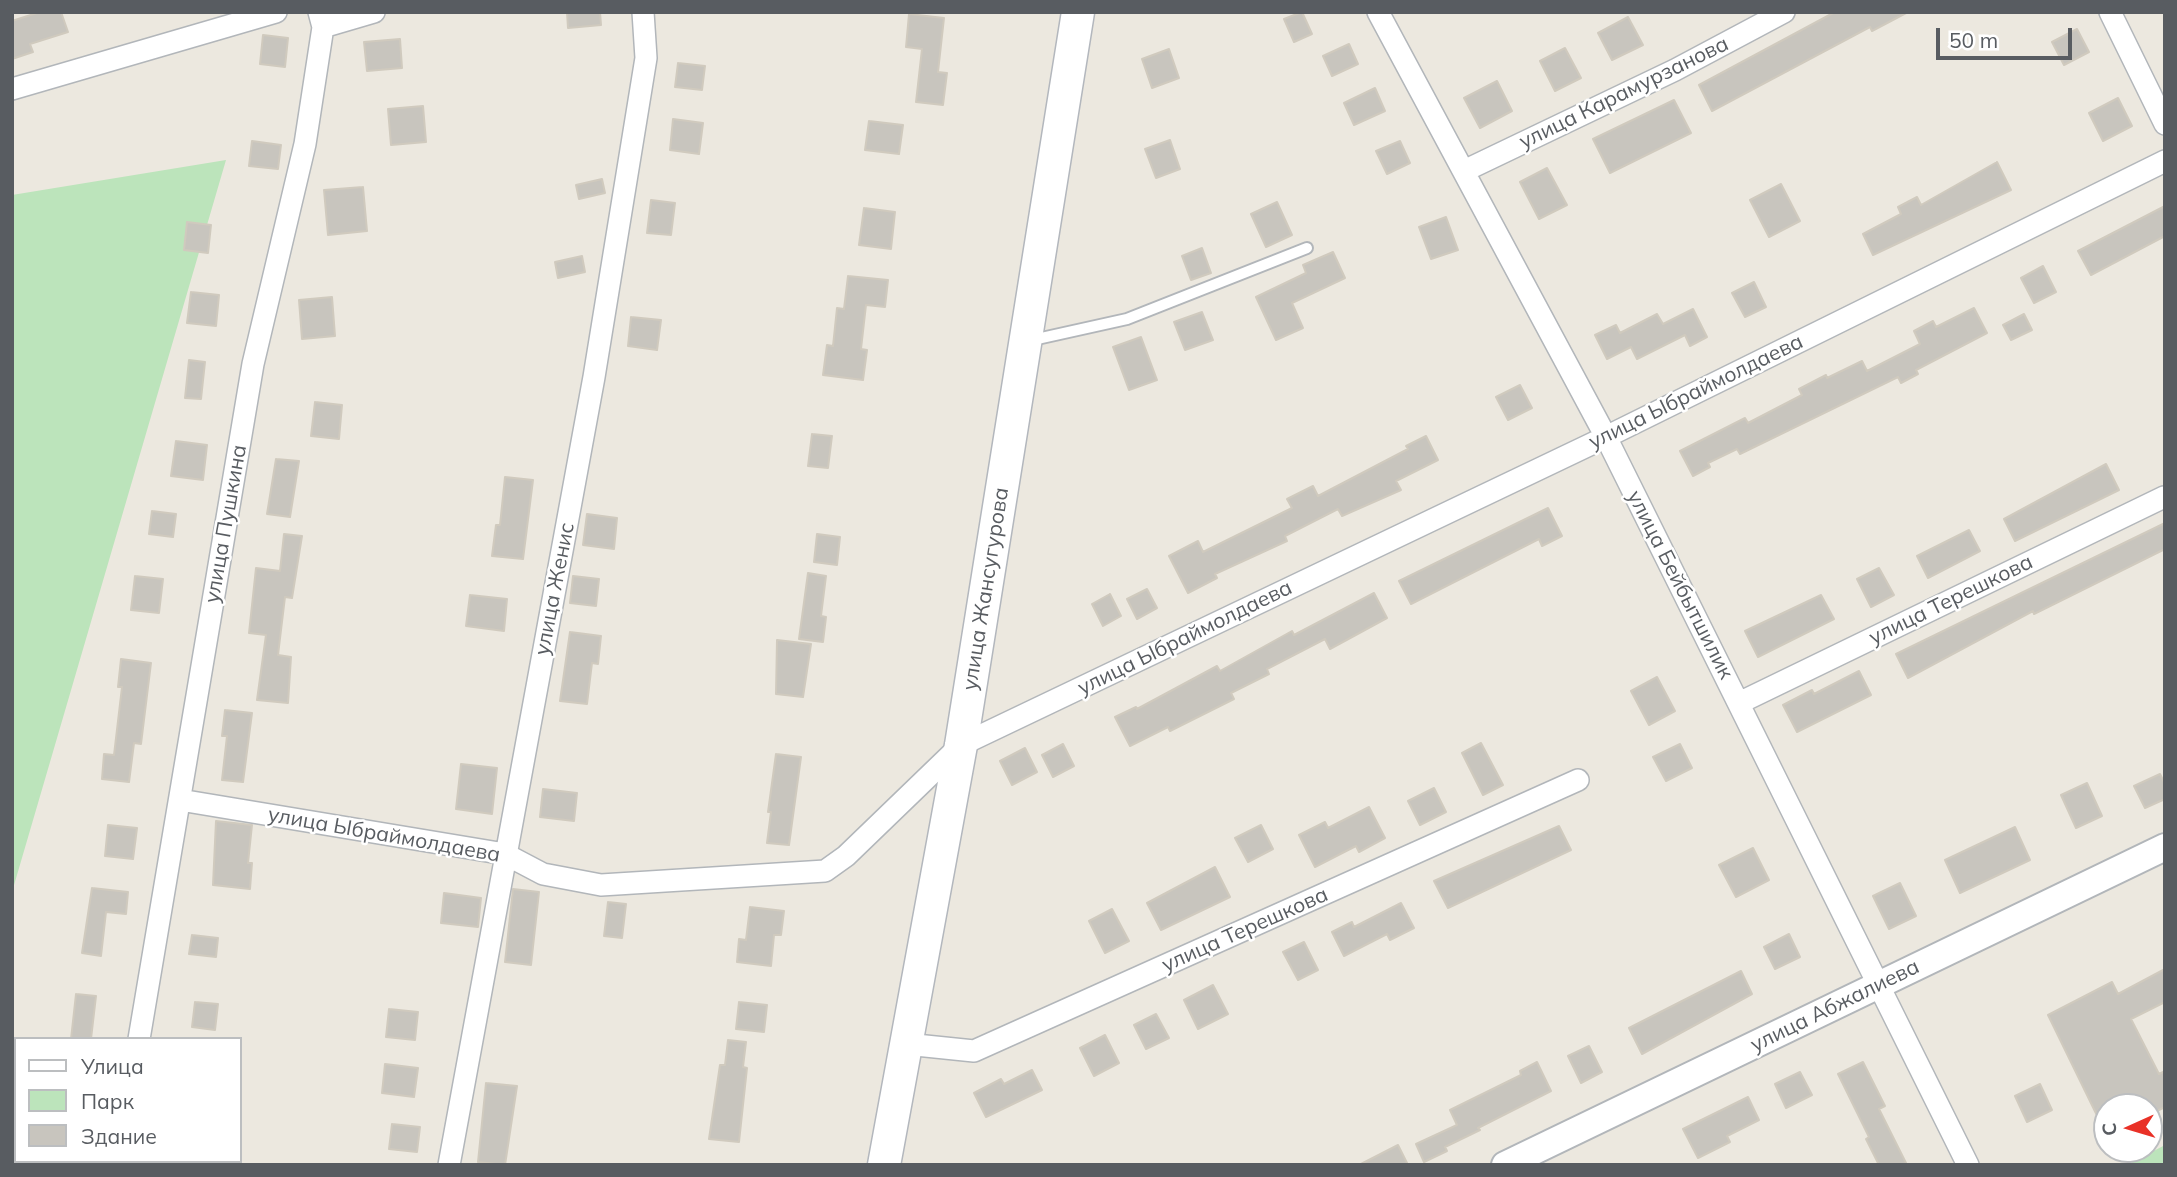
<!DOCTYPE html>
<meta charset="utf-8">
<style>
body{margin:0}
#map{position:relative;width:2177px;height:1177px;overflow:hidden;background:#ece8df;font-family:Mulish,sans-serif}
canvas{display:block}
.frame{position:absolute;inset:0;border:14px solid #585c61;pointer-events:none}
.legend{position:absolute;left:14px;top:1037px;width:228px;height:126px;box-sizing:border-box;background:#fff;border:2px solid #bcbec0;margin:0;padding:9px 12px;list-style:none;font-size:21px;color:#585c61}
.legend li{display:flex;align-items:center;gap:14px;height:35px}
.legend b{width:35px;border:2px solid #bcbec0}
.north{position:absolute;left:2093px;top:1093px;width:70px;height:70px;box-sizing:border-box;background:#fff;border:2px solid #bcbec0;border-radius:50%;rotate:266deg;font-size:19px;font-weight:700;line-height:28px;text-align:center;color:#585c61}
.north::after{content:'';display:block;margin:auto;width:24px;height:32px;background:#e93127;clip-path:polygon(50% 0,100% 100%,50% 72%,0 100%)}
.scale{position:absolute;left:1936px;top:28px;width:136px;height:32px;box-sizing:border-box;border:4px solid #585c61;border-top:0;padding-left:9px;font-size:21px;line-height:24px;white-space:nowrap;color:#585c61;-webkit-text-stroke:5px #fff;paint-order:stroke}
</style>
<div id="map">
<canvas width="2177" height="1177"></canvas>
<div class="frame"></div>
<ul class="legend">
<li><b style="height:9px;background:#fff"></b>Улица</li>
<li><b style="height:19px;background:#bce4bb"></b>Парк</li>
<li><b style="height:19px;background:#c8c5be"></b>Здание</li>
</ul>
<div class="north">С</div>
<div class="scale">50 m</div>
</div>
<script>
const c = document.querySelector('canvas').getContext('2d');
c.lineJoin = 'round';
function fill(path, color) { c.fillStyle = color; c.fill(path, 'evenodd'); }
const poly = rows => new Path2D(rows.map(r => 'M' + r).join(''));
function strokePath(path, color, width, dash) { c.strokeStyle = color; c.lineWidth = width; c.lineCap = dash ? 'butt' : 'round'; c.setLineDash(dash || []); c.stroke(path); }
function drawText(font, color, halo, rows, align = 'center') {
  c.font = font + ' Mulish,sans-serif'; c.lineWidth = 5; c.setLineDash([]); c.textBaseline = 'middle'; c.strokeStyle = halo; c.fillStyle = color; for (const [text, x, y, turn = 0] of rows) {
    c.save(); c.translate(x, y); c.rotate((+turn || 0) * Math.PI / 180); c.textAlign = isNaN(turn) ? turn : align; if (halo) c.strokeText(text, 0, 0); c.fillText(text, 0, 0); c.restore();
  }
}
fill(poly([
 [226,160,12,892,12,195],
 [2165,1145,2165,1165,2127,1165]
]), '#bce4bb');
const building = poly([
 [40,12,61,12,68,32,30,44,33,52,12,59,12,21,40,12],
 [567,12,600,12,601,25,568,28,567,12],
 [1302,12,1312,34,1294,42,1284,19,1302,12],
 [1835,12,1908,12,1872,31,1870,27,1712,111,1699,85,1835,12],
 [909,14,944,18,938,72,947,73,943,105,916,102,922,49,906,47,909,14],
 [1628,17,1643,45,1612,60,1598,33,1628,17],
 [2077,29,2089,52,2064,65,2052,42,2077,29],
 [263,35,288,38,285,67,260,64,263,35],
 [400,39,402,68,367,71,364,42,400,39],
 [1349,44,1358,64,1332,76,1323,56,1349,44],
 [1565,48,1581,78,1555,91,1540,61,1565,48],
 [1169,49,1179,78,1152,88,1142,59,1169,49],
 [678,63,705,66,702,90,675,87,678,63],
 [1497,81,1512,111,1480,128,1464,98,1497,81],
 [1375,88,1385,111,1354,125,1344,103,1375,88],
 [2118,98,2132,126,2103,141,2089,113,2118,98],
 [1674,100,1691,133,1610,173,1593,139,1674,100],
 [423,106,426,142,391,145,388,109,423,106],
 [673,119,703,123,699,154,670,150,673,119],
 [869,121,903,125,899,154,865,150,869,121],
 [1170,140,1180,169,1156,178,1145,149,1170,140],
 [252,141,281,145,278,169,249,166,252,141],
 [1400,141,1410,163,1387,174,1376,151,1400,141],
 [1997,162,2011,190,1873,255,1863,234,1901,214,1898,207,1917,197,1921,205,1997,162],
 [1547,168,1567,205,1539,219,1520,182,1547,168],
 [602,179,605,193,579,199,576,185,602,179],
 [1781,184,1800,221,1769,237,1750,200,1781,184],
 [363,187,367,231,328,235,324,190,363,187],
 [651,200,675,203,671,235,647,233,651,200],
 [1277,202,1292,235,1266,247,1251,214,1277,202],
 [2165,206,2165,236,2091,275,2078,251,2165,206],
 [864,208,895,212,891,249,859,245,864,208],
 [1446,217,1458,250,1431,259,1419,227,1446,217],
 [187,222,211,225,208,253,184,250,187,222],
 [1202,248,1211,273,1191,280,1182,256,1202,248],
 [1333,252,1345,278,1292,303,1303,328,1276,340,1256,297,1306,273,1303,265,1333,252],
 [582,256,585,272,558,278,555,262,582,256],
 [2043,266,2056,292,2034,303,2021,278,2043,266],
 [848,276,888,280,885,307,866,305,861,349,867,350,863,380,823,375,827,345,833,346,837,308,844,309,848,276],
 [1754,282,1766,307,1745,317,1732,293,1754,282],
 [191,292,219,295,216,326,187,323,191,292],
 [332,297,335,336,302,339,299,300,332,297],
 [1974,308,1987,333,1916,370,1918,374,1901,383,1898,377,1740,454,1737,449,1708,463,1710,467,1693,476,1680,451,1745,418,1748,423,1802,395,1799,389,1826,375,1827,378,1862,361,1867,371,1920,344,1914,331,1933,321,1936,327,1974,308],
 [1693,309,1707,337,1690,346,1685,335,1637,359,1631,347,1607,359,1595,335,1616,325,1620,333,1657,314,1663,324,1693,309],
 [1202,312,1213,340,1185,350,1174,322,1202,312],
 [2024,314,2032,330,2011,340,2003,325,2024,314],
 [631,317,661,320,657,350,628,346,631,317],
 [1141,337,1157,380,1129,390,1113,347,1141,337],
 [189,360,205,362,201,399,185,398,189,360],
 [1520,385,1532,408,1508,420,1496,397,1520,385],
 [315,402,342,405,339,439,311,436,315,402],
 [812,434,832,436,828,468,808,466,812,434],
 [1426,436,1438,460,1396,481,1401,490,1342,516,1338,509,1285,536,1287,541,1215,574,1217,578,1188,593,1169,556,1198,541,1203,552,1292,508,1287,499,1313,486,1318,496,1408,449,1406,446,1426,436],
 [176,441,207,445,203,480,171,476,176,441],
 [276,459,299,461,290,517,267,514,276,459],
 [2106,464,2119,490,2015,541,2004,519,2106,464],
 [505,477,533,480,523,559,492,556,496,525,500,525,505,477],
 [1548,508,1562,536,1542,546,1539,539,1411,604,1399,581,1548,508],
 [152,511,176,514,173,537,149,534,152,511],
 [587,514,617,518,614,549,583,545,587,514],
 [2165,523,2165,549,2034,614,2033,611,1908,678,1896,654,2165,523],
 [1969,530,1980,551,1928,578,1917,556,1969,530],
 [284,534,302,536,292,598,285,597,278,655,291,657,288,703,257,700,266,635,249,633,256,568,280,571,284,534],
 [817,534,840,537,837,565,814,562,817,534],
 [1879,568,1894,595,1871,607,1857,579,1879,568],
 [808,573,826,576,821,616,826,617,823,642,799,639,808,573],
 [135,576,163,579,159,613,131,610,135,576],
 [573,576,599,579,596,606,570,603,573,576],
 [1147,589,1157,608,1137,619,1127,599,1147,589],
 [1374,593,1387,618,1330,649,1325,639,1267,669,1269,674,1231,693,1234,699,1170,731,1168,727,1130,746,1115,717,1136,707,1137,709,1217,666,1220,671,1292,631,1294,635,1374,593],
 [1110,594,1121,616,1103,626,1092,604,1110,594],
 [470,595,507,599,504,631,466,626,470,595],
 [1821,595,1834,619,1758,657,1745,631,1821,595],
 [570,632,601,636,598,664,592,663,587,704,560,701,570,632],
 [777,640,811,644,803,697,776,694,777,640],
 [121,659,151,663,141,744,134,743,129,782,102,779,104,754,114,755,122,687,118,687,121,659],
 [1859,671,1871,695,1797,732,1783,705,1812,690,1814,694,1859,671],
 [1657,677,1675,711,1649,725,1631,691,1657,677],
 [225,710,252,713,243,782,222,780,227,736,222,736,225,710],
 [1481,743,1503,785,1483,795,1462,753,1481,743],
 [1063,744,1074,766,1053,777,1042,755,1063,744],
 [1680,744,1692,768,1666,781,1653,757,1680,744],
 [1025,748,1037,772,1012,785,1000,761,1025,748],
 [776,754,801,757,789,845,767,843,771,812,768,812,776,754],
 [461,764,497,768,492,814,456,809,461,764],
 [2160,774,2165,784,2165,799,2145,808,2134,786,2160,774],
 [2087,783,2102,816,2076,828,2061,795,2087,783],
 [1434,788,1446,812,1420,825,1408,801,1434,788],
 [543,789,577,793,574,821,540,817,543,789],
 [1369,807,1385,838,1359,852,1356,846,1315,867,1299,835,1325,822,1328,828,1369,807],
 [216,821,252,825,248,863,252,863,250,889,213,885,216,821],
 [108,825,137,828,133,859,105,856,108,825],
 [1261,825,1273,849,1248,862,1235,838,1261,825],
 [1559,826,1571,850,1448,908,1434,881,1559,826],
 [2015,827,2030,860,1960,893,1945,860,2015,827],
 [1753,848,1769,880,1736,897,1719,865,1753,848],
 [1215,867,1230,897,1161,930,1147,903,1215,867],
 [1900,883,1916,916,1889,929,1873,896,1900,883],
 [92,888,128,892,126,914,106,912,101,956,82,953,92,888],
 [513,889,539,892,531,965,505,962,513,889],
 [444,893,481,898,478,927,441,923,444,893],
 [608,902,626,904,622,938,604,936,608,902],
 [1401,903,1414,928,1390,940,1387,934,1344,956,1332,932,1352,922,1354,927,1401,903],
 [750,907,784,911,781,935,774,935,771,966,737,962,739,939,746,940,750,907],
 [1112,909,1129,941,1105,953,1089,921,1112,909],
 [1789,934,1800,957,1775,969,1764,947,1789,934],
 [192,935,218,938,216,957,189,954,192,935],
 [1304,942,1318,970,1298,980,1283,952,1304,942],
 [2165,969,2165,1002,2131,1019,2159,1074,2165,1071,2165,1107,2149,1115,2149,1107,2107,1107,2107,1136,2048,1015,2112,982,2118,994,2165,969],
 [1741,971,1752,994,1642,1054,1629,1028,1741,971],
 [1213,985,1228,1014,1198,1029,1184,1000,1213,985],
 [76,994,96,996,91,1039,71,1039,76,994],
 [195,1002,218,1004,215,1030,192,1027,195,1002],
 [739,1002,767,1005,764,1032,736,1029,739,1002],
 [389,1009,418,1012,415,1040,386,1037,389,1009],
 [1156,1014,1169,1038,1146,1049,1134,1025,1156,1014],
 [1105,1035,1119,1063,1094,1076,1080,1048,1105,1035],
 [728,1040,746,1042,743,1067,747,1068,739,1142,709,1139,720,1065,725,1065,728,1040],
 [1589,1046,1602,1072,1581,1083,1568,1056,1589,1046],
 [1537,1062,1551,1091,1478,1128,1480,1130,1445,1147,1447,1151,1424,1162,1416,1144,1457,1125,1450,1110,1521,1075,1520,1071,1537,1062],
 [1863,1062,1885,1106,1879,1109,1907,1165,1879,1165,1866,1139,1869,1137,1838,1074,1863,1062],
 [385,1064,418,1068,414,1097,382,1093,385,1064],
 [1032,1070,1042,1090,986,1117,974,1093,1001,1079,1004,1084,1032,1070],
 [1800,1072,1812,1095,1786,1108,1775,1084,1800,1072],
 [486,1083,517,1086,505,1165,478,1162,486,1083],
 [2040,1084,2052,1110,2027,1122,2015,1096,2040,1084],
 [1748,1097,1759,1120,1727,1136,1730,1142,1698,1158,1683,1129,1748,1097],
 [392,1124,420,1127,417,1152,389,1149,392,1124],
 [1398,1145,1408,1165,1359,1165,1398,1145]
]);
fill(building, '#c8c5be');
strokePath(building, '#d0cabe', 2);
const service = poly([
 [1028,341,1127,319,1307,248]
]);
const minor = poly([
 [1378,12,1606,437,1968,1165],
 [2110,12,2165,124],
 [323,27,374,12],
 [12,89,276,12],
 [1464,171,1675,70,1784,12],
 [1739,703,2164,497],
 [180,800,505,854,543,874,601,885,825,871,846,856,961,745,1606,437,2165,161],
 [139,1039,253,364,305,144,323,27,319,12],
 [906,1044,974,1051,1578,780],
 [117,1165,118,1161],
 [449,1165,594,377,646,58,643,12]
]);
const tertiary = poly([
 [1505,1165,2165,847]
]);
const secondary = poly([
 [884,1165,961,745,1078,12]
]);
strokePath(service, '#b2b6ba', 14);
strokePath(minor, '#b2b6ba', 24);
strokePath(tertiary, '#b2b6ba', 30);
strokePath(secondary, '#b3b7bd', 35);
strokePath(service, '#fff', 10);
strokePath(minor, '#fff', 21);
strokePath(tertiary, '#fff', 26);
strokePath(secondary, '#fff', 32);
drawText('21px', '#585c61', '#fff', [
 ["улица Карамурзанова",1624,93,-26],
 ["улица Ыбраймолдаева",1696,392,-26],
 ["улица Пушкина",226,524,-80],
 ["улица Бейбытшилик",1680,585,63],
 ["улица Женис",555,589,-79],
 ["улица Жансугурова",986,589,-81],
 ["улица Терешкова",1951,600,-26],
 ["улица Ыбраймолдаева",1185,638,-26],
 ["улица Ыбраймолдаева",384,835,10],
 ["улица Терешкова",1245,930,-24],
 ["улица Абжалиева",1835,1006,-26]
]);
</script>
